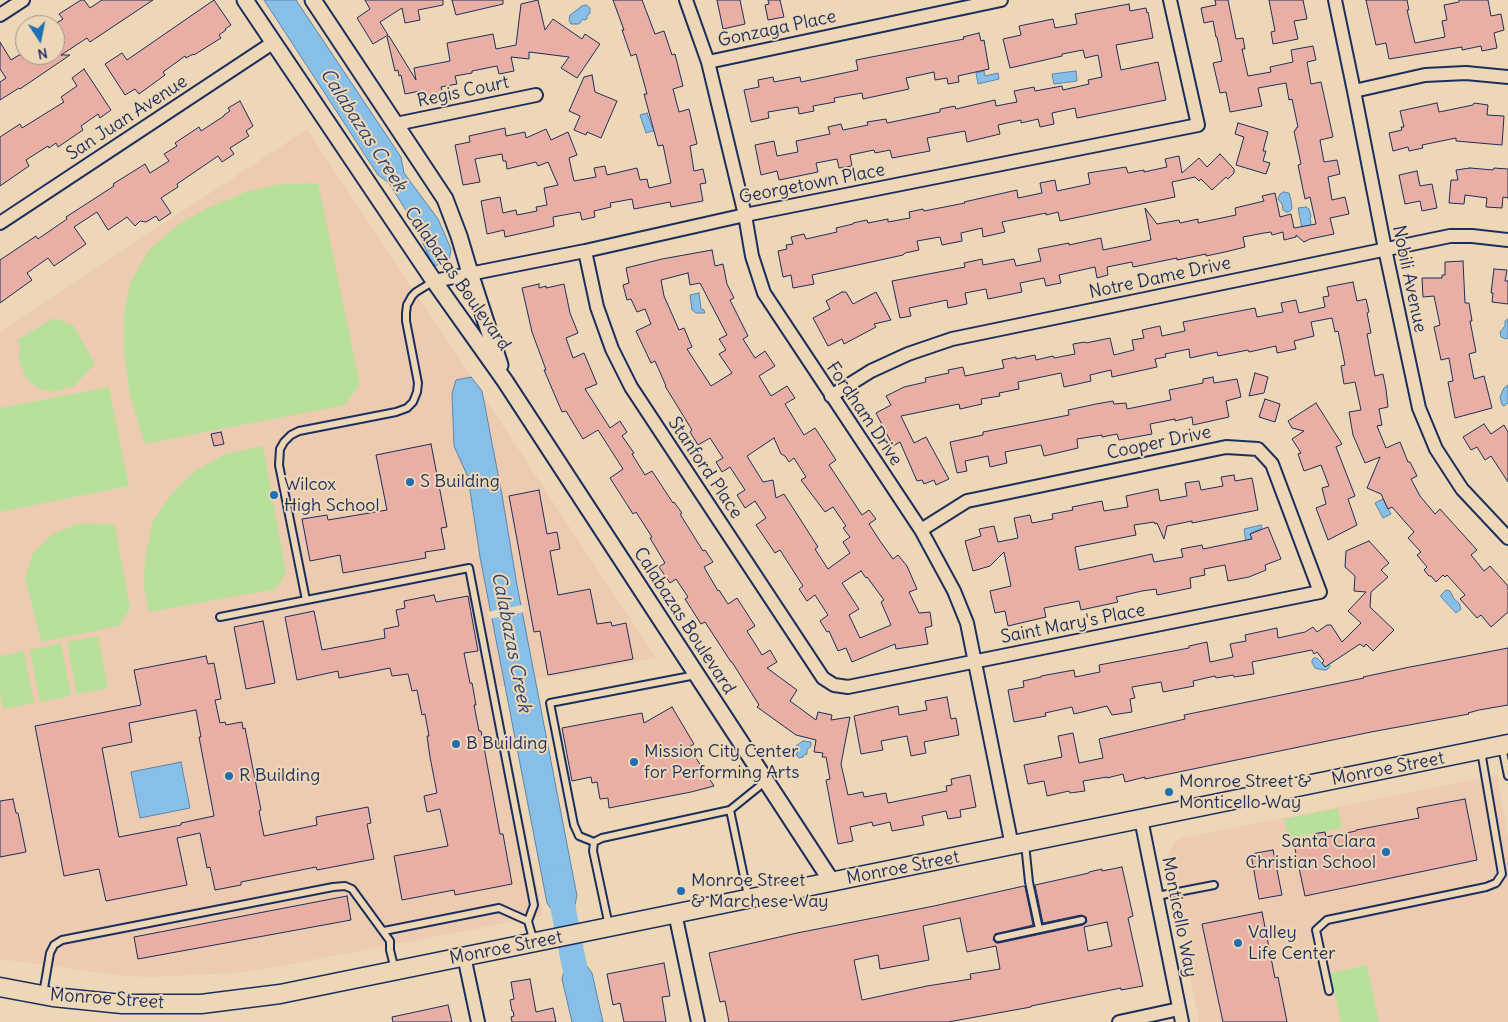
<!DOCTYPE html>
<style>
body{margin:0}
#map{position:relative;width:1508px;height:1022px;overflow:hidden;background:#eed7b6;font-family:Delius,sans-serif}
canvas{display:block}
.north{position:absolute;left:15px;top:15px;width:50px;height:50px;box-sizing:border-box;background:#eed7b6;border:1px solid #9a9493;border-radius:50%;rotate:169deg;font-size:14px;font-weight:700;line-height:20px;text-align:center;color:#1b2f5e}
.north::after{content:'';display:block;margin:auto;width:18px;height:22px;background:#1f6fb2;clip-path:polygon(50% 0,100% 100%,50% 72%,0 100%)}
</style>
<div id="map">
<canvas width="1508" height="1022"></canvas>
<div class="north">N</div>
</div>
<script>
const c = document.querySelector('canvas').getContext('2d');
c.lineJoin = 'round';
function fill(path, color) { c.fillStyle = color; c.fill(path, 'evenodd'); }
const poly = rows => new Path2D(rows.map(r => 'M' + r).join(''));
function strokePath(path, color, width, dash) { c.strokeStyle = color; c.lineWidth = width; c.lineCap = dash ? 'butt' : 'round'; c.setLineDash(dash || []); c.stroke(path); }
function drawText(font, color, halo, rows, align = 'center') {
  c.font = font + ' Delius,sans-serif'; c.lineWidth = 4; c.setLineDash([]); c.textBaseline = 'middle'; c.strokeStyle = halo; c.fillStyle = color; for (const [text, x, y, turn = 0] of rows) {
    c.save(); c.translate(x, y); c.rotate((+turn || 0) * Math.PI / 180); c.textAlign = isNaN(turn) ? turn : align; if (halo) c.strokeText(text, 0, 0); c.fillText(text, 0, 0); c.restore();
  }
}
fill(poly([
 [307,129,656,658,497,687,543,916,276,967,234,973,151,977,123,976,0,959,0,332],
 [1497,775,1508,836,1508,1022,1199,1022,1167,856,1175,841,1183,838]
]), '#eccbb1');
fill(poly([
 [318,183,360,384,345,405,145,444,130,396,124,353,124,314,130,283,149,250,179,224,210,207,246,192,280,184],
 [54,318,73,325,95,364,74,386,56,392,39,389,26,378,19,361,20,346,17,340],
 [109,387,129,486,0,512,0,408],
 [263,446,286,572,276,589,149,612,144,587,145,557,153,521,172,493,196,470,226,454],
 [80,523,115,525,130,608,119,626,41,642,25,578,33,553,52,534],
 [98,636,108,688,77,694,67,642],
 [61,643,71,696,40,702,30,650],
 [24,651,34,703,3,709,0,694,0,656],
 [1338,808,1342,828,1291,838,1288,835,1284,819],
 [1367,965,1379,1022,1341,1022,1330,973]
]), '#b9e09b');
const water = poly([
 [264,0,296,0,401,157,404,173,438,219,451,249,449,262,433,266,415,225,389,183,378,175,264,0],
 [586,5,590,8,590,13,587,16,587,19,584,20,583,19,579,24,571,24,569,20,570,15,582,6,586,5],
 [984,71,985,76,998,73,999,79,978,84,976,73,984,71],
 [1076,71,1077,81,1054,84,1052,74,1076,71],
 [647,113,652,127,655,127,656,130,646,133,640,115,647,113],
 [1284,192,1289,193,1291,200,1292,209,1289,212,1286,212,1283,210,1282,204,1278,199,1280,194,1284,192],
 [1306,207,1309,209,1311,216,1310,219,1311,222,1310,226,1302,228,1298,208,1306,207],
 [699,293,701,309,704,310,705,313,696,313,692,310,690,295,699,293],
 [1508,319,1508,338,1506,339,1501,337,1500,332,1505,326,1505,321,1508,319],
 [471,377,482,391,502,495,517,585,577,896,574,909,554,913,547,903,480,557,468,477,454,446,452,394,456,380,471,377],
 [1508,385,1508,403,1504,406,1502,405,1500,397,1504,388,1508,385],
 [1383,499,1391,514,1383,518,1375,503,1383,499],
 [1261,525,1262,528,1251,533,1251,540,1246,542,1244,529,1261,525],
 [1446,590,1450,591,1454,599,1459,603,1461,609,1456,613,1441,597,1441,595,1446,590],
 [1314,658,1317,658,1323,664,1327,661,1330,666,1327,670,1323,670,1315,668,1312,663,1312,660,1314,658],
 [803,741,811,742,811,746,807,750,807,754,804,755,803,757,799,758,796,755,798,751,796,746,803,741],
 [181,762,190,808,140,818,131,772,181,762],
 [584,962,592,973,603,1022,572,1022,562,979,565,966,584,962]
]);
fill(water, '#87bfe6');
strokePath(water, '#5c85b0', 1);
fill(poly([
 [523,605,524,612,489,619,487,612]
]), '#eed7b6');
strokePath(poly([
 [557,877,574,964,587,1022]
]), '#87bfe6', 25);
const building = poly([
 [81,0,84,0,90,8,102,0,153,0,90,42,87,38,61,55,70,55,20,89,19,88,0,100,0,82,6,78,0,69,0,42,11,60,19,55,55,55,55,24,63,19,59,14,81,0],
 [214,0,231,25,225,29,226,30,219,35,221,38,194,55,193,54,186,58,185,56,163,72,165,75,139,94,135,89,125,95,105,64,122,53,127,60,214,0],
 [365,0,443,0,443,5,418,10,420,20,405,23,402,8,380,22,388,35,373,44,357,18,370,9,365,0],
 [452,0,503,0,503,4,456,15,452,0],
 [538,0,545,30,553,19,582,39,585,34,600,44,577,78,561,68,569,57,529,52,529,59,511,57,514,71,499,74,497,66,472,71,472,73,455,76,457,84,441,87,443,95,422,99,420,91,405,94,401,75,399,76,398,70,395,71,387,37,389,36,416,80,414,68,450,61,447,43,493,34,496,49,516,45,521,4,538,0],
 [613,0,642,0,655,34,664,31,672,55,675,54,683,86,673,89,679,112,689,109,697,144,690,146,694,171,703,169,706,183,700,184,703,201,671,207,670,202,634,209,632,199,610,203,611,207,594,211,595,217,582,220,580,212,553,217,554,226,505,237,504,230,487,234,481,201,500,197,503,213,516,210,517,215,537,211,536,207,547,205,544,188,558,185,548,162,538,166,536,162,507,169,506,161,503,161,502,154,475,159,480,182,463,185,455,145,470,142,469,136,505,128,506,136,525,132,526,138,546,129,551,140,568,132,577,155,569,158,574,181,596,177,594,168,605,166,607,175,637,168,640,180,647,179,649,188,671,183,663,145,658,146,644,94,647,94,636,54,631,56,622,30,624,30,613,0],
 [717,0,740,0,745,24,723,29,717,0],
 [768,0,780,0,784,17,768,20,765,5,769,4,768,0],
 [1215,0,1228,0,1236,39,1243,38,1245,49,1242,49,1248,76,1271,72,1270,67,1293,62,1291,50,1313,46,1316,60,1307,62,1311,84,1321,82,1333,137,1320,140,1324,162,1337,160,1340,174,1328,177,1332,200,1345,197,1349,214,1330,218,1334,234,1310,239,1304,242,1296,235,1296,237,1284,240,1283,232,1272,235,1271,232,1264,233,1243,237,1245,247,1225,252,1206,256,1206,254,1177,260,1177,258,1133,267,1132,262,1107,267,1108,275,1097,278,1095,267,1059,275,1061,283,1046,286,1044,278,1020,283,1022,292,988,299,986,289,965,293,967,304,948,308,947,300,909,308,911,316,900,318,892,281,965,267,964,263,982,259,983,265,1014,259,1016,266,1041,261,1038,249,1069,243,1069,245,1101,238,1103,250,1151,240,1145,208,1157,224,1179,220,1180,223,1198,219,1198,223,1236,215,1235,208,1264,201,1262,196,1275,193,1280,217,1291,214,1294,228,1316,224,1310,197,1305,199,1298,165,1301,164,1294,131,1296,130,1296,128,1298,127,1292,99,1289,100,1286,83,1258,88,1262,106,1230,112,1226,92,1220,93,1213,63,1222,61,1217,37,1216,37,1213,21,1204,23,1201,8,1216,5,1215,0],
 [1269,0,1303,0,1307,19,1294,21,1298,39,1273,44,1271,32,1275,31,1269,0],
 [1366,0,1407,0,1409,10,1407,10,1415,43,1445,37,1442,21,1447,20,1444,5,1459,2,1459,0,1488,0,1491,16,1501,14,1504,30,1494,33,1497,48,1482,51,1481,46,1462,50,1462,47,1389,59,1386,43,1376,45,1366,0],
 [1129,4,1130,11,1146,8,1147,13,1148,12,1153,38,1116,45,1121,70,1158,62,1166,100,1077,118,1075,108,1052,113,1054,124,1040,127,1038,119,1021,123,1021,120,998,125,1000,134,967,142,965,131,927,138,930,151,892,158,890,150,875,153,874,150,850,155,852,166,839,168,837,159,816,163,818,172,779,180,777,171,761,175,755,145,774,141,777,156,798,152,796,141,830,134,828,127,841,124,843,130,868,125,867,122,886,119,887,123,940,112,940,109,955,106,956,109,995,100,996,106,1017,102,1014,91,1034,87,1035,91,1062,86,1063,90,1089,84,1088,80,1102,77,1098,55,1085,58,1083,50,1062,54,1062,56,1010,68,1003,39,1021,35,1019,26,1053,19,1055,28,1077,24,1075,14,1129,4],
 [979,33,981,41,984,40,989,69,958,76,959,82,948,84,947,78,935,80,934,72,906,78,909,89,863,99,862,93,834,98,835,102,813,106,814,111,799,114,798,107,768,112,769,118,751,122,744,90,759,87,758,80,773,77,774,82,800,77,801,82,858,70,856,60,964,39,963,37,979,33],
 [84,69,111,110,100,118,98,114,81,126,83,130,58,147,56,143,49,148,48,146,26,160,29,166,0,186,0,137,20,124,22,128,64,102,61,97,77,86,72,78,84,69],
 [592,75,595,92,617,101,601,138,587,132,586,135,574,130,580,116,569,111,584,77,592,75],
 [240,101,253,126,246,131,249,136,230,148,234,154,222,162,218,156,177,184,178,187,161,198,171,213,159,221,156,216,146,222,140,221,135,226,127,217,108,230,97,212,74,227,86,244,54,266,48,258,27,273,32,280,0,303,0,260,36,236,38,239,67,219,66,217,114,186,113,184,145,164,150,173,169,161,164,154,177,146,175,143,199,127,201,131,224,116,224,115,230,111,228,108,240,101],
 [1437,103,1439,112,1473,105,1474,103,1488,105,1487,115,1504,116,1502,145,1456,141,1456,138,1422,145,1423,148,1409,151,1408,147,1393,151,1389,133,1402,130,1401,127,1404,127,1400,111,1437,103],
 [1238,123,1268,132,1263,151,1266,151,1263,161,1270,163,1266,174,1236,165,1244,137,1235,134,1238,123],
 [1220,154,1234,169,1234,173,1228,179,1226,177,1212,190,1201,179,1199,181,1195,177,1172,182,1175,197,1060,221,1058,212,1046,215,1046,213,1002,222,1005,232,983,237,982,228,961,233,962,241,942,245,940,237,917,241,919,250,905,253,903,255,812,275,814,284,793,288,791,275,783,277,778,251,787,249,786,245,793,244,791,237,804,234,806,239,837,232,836,228,853,224,853,223,867,220,868,223,888,219,888,222,910,218,909,212,923,209,924,211,965,203,964,202,1017,190,1018,198,1042,193,1040,183,1055,180,1057,191,1090,184,1088,173,1126,167,1128,173,1144,170,1144,172,1167,167,1165,159,1179,156,1182,173,1199,158,1207,167,1220,154],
 [1470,168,1493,170,1494,168,1508,169,1508,198,1503,197,1502,208,1486,207,1487,198,1465,195,1464,204,1449,203,1451,180,1458,180,1456,170,1470,168],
 [1417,171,1420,186,1432,184,1437,208,1422,211,1420,201,1405,204,1399,175,1417,171],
 [712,250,715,266,723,264,727,284,734,298,730,300,748,336,743,339,755,358,765,351,775,366,759,376,771,396,787,386,795,398,785,404,804,435,815,428,836,460,829,465,862,515,869,510,876,519,869,524,880,541,893,559,898,555,907,566,917,589,909,592,919,613,930,612,932,626,925,628,928,644,896,649,895,644,852,662,846,648,838,651,829,631,827,632,820,621,828,615,815,595,807,601,799,589,803,586,780,550,775,553,756,525,766,518,755,501,745,508,737,495,745,490,730,467,722,472,716,462,723,458,710,438,698,445,690,432,692,430,665,386,666,386,655,361,651,363,636,331,651,324,645,309,637,312,631,299,627,300,623,285,629,283,626,268,662,259,712,250],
 [688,273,690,285,700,283,727,335,719,339,726,350,719,354,732,373,711,386,687,349,692,347,684,328,679,330,664,296,661,280,688,273],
 [774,438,781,454,785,456,789,462,794,458,806,477,801,480,825,512,833,507,846,526,843,528,850,537,843,542,850,553,828,569,815,549,818,547,784,494,776,498,773,480,763,482,747,456,774,438],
 [861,571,866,578,867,577,884,600,881,602,891,625,860,638,849,615,859,609,842,583,861,571],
 [1463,261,1465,303,1469,303,1472,321,1470,321,1476,352,1469,354,1474,379,1484,376,1492,408,1455,418,1448,382,1453,381,1449,358,1441,360,1434,327,1440,325,1434,296,1423,297,1422,278,1442,278,1442,275,1445,275,1445,262,1463,261],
 [1494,269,1507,270,1505,281,1508,281,1508,304,1492,302,1493,293,1491,293,1494,269],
 [1353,282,1357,301,1366,299,1369,312,1367,313,1371,333,1367,334,1375,376,1383,374,1386,389,1388,407,1379,409,1382,425,1377,426,1386,448,1400,442,1408,462,1410,462,1417,476,1411,479,1420,496,1435,514,1440,509,1477,550,1471,555,1484,571,1490,566,1508,586,1508,612,1491,627,1481,615,1477,618,1460,599,1465,595,1447,575,1445,577,1443,575,1436,582,1431,576,1429,576,1424,570,1427,567,1417,555,1421,552,1408,538,1414,532,1392,507,1388,509,1381,494,1367,488,1380,457,1365,463,1353,435,1349,412,1361,410,1355,382,1344,384,1341,366,1345,365,1338,331,1335,332,1332,318,1311,322,1314,336,1294,341,1296,349,1277,353,1276,346,1249,352,1248,350,1218,356,1217,352,1190,358,1189,349,1165,354,1166,357,1155,359,1157,367,1112,377,1111,370,1090,375,1091,381,1064,387,1061,373,1018,382,1019,389,999,393,1000,396,981,399,982,404,960,409,959,404,901,416,914,443,926,437,949,479,936,485,934,480,924,484,922,480,917,481,900,442,893,446,876,413,891,405,886,396,904,387,926,382,925,378,949,373,948,370,963,367,965,376,1004,368,1002,360,1016,357,1016,359,1035,355,1036,360,1053,356,1054,358,1075,354,1073,344,1085,342,1086,343,1110,338,1114,355,1134,350,1132,340,1144,338,1142,330,1160,326,1162,336,1185,331,1183,322,1255,308,1257,317,1283,312,1281,303,1296,300,1299,313,1325,307,1323,297,1329,296,1327,287,1353,282],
 [539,284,539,288,546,286,546,288,564,284,570,313,578,333,566,338,573,358,584,353,597,384,585,389,610,428,620,421,627,432,622,436,634,453,632,454,645,475,652,471,673,503,674,502,682,513,680,514,703,551,705,550,713,562,704,567,718,591,719,590,728,604,737,598,755,626,747,631,762,655,770,650,777,662,767,668,797,690,790,701,816,720,818,712,832,715,831,720,850,717,841,764,848,795,863,792,864,797,886,793,888,803,947,791,946,786,952,785,951,779,970,775,976,807,960,810,961,817,948,819,946,811,922,816,924,825,892,831,890,822,873,826,872,822,850,827,853,841,838,844,826,780,830,779,826,757,822,757,823,753,814,752,816,740,796,735,757,707,759,705,732,662,731,662,705,622,701,624,685,599,688,597,676,579,670,583,659,567,665,563,650,538,652,537,636,512,633,514,610,478,623,469,598,430,583,439,566,411,562,412,544,370,546,370,532,332,522,288,539,284],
 [842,292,846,292,853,304,876,292,891,320,874,324,876,327,844,344,842,339,828,346,813,318,830,309,826,301,842,292],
 [1255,373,1268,377,1264,393,1249,396,1255,373],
 [1213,377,1214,383,1237,379,1241,397,1226,401,1229,417,1193,425,1192,417,1175,421,1175,419,1150,424,1152,434,1119,440,1117,434,1102,437,1102,435,1077,439,1078,448,1044,456,1041,445,1005,452,1007,463,990,467,988,456,965,461,967,471,957,473,950,442,983,435,983,432,1069,415,1068,410,1096,404,1113,401,1114,404,1126,403,1127,409,1171,400,1169,390,1203,383,1203,379,1213,377],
 [1265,399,1280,404,1275,422,1259,417,1265,399],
 [1316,403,1342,444,1336,447,1355,496,1348,499,1357,525,1328,540,1316,508,1326,504,1322,488,1329,486,1321,465,1304,471,1298,454,1301,453,1292,439,1304,431,1292,428,1288,421,1316,403],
 [1484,424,1491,434,1504,425,1508,432,1508,482,1491,456,1485,460,1477,447,1471,450,1463,437,1484,424],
 [221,432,224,444,214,446,211,434,221,432],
 [431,444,447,527,441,528,445,549,425,552,426,558,343,573,340,555,310,561,302,519,327,515,328,520,387,510,376,455,431,444],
 [1234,475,1235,481,1252,478,1258,510,1192,523,1192,521,1167,526,1164,539,1157,523,1155,524,1154,522,1134,525,1136,535,1075,547,1079,570,1152,554,1154,562,1183,557,1181,549,1202,545,1203,549,1252,539,1250,534,1268,527,1281,559,1265,565,1266,570,1249,577,1228,581,1225,565,1204,569,1205,575,1190,578,1191,588,1157,595,1156,589,1142,591,1116,597,1118,602,1081,610,1079,601,1044,608,1046,617,1008,626,1005,611,995,613,990,591,1011,586,1004,552,990,566,973,571,965,541,981,536,979,529,994,526,998,542,1018,538,1014,518,1030,515,1032,523,1053,519,1052,514,1073,510,1072,507,1102,501,1104,511,1128,507,1126,496,1158,489,1160,501,1187,496,1185,483,1199,481,1201,490,1223,486,1221,477,1234,475],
 [539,490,547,534,557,532,560,549,550,551,558,595,590,589,597,624,611,622,612,626,626,623,633,659,548,675,540,631,534,632,509,496,539,490],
 [1369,541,1389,563,1381,570,1388,577,1371,592,1370,607,1394,630,1373,651,1366,644,1364,647,1360,644,1325,667,1322,663,1324,661,1317,652,1314,654,1312,650,1252,662,1254,674,1234,677,1233,675,1216,678,1215,676,1193,681,1194,686,1163,692,1161,682,1132,687,1135,698,1130,699,1132,712,1112,715,1107,706,1074,714,1072,707,1045,713,1046,716,1014,722,1008,690,1024,687,1023,681,1041,677,1041,676,1074,670,1075,677,1100,672,1099,665,1189,648,1189,646,1207,642,1210,662,1233,657,1230,644,1246,641,1245,635,1277,628,1278,638,1305,632,1313,627,1317,632,1327,625,1331,625,1342,642,1361,623,1348,611,1366,592,1354,591,1355,576,1345,567,1346,551,1369,541],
 [434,595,436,602,468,596,478,651,464,653,470,683,472,683,476,705,474,705,479,731,481,731,500,834,503,834,512,884,455,895,454,890,402,900,394,856,448,846,440,809,427,812,424,796,437,793,430,757,427,736,429,736,425,714,422,715,417,690,412,691,408,674,392,676,390,668,339,678,338,671,297,680,285,617,314,611,322,650,385,638,384,629,399,626,396,610,405,608,404,601,434,595],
 [263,621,275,683,246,689,234,627,263,621],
 [1508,648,1508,705,1479,710,1468,713,1469,714,1371,732,1145,779,1145,777,1125,782,1123,774,1107,778,1107,777,1083,781,1085,791,1070,793,1069,791,1047,796,1044,781,1028,784,1024,765,1062,757,1058,736,1073,733,1079,763,1103,758,1099,739,1185,719,1184,715,1364,678,1363,677,1405,668,1508,648],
 [206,656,208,664,214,663,221,699,215,700,220,723,225,722,226,725,242,722,243,729,245,728,261,810,259,811,264,836,317,825,316,817,368,807,371,823,367,824,374,859,317,870,316,867,241,882,241,885,215,890,210,867,207,868,200,833,177,838,187,885,106,901,99,869,64,876,35,726,141,705,134,670,206,656],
 [196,710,201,737,199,737,214,816,181,823,181,825,119,837,102,748,132,742,129,723,196,710],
 [947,697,951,719,956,718,959,735,924,742,926,753,911,756,907,736,881,741,883,750,861,754,854,716,898,706,899,715,927,710,925,701,947,697],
 [672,707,694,744,689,747,714,786,691,792,609,808,608,798,600,799,597,782,592,783,591,777,572,781,562,728,642,713,644,723,672,707],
 [13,799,16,813,18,813,26,852,0,857,0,801,13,799],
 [1465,799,1477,860,1305,896,1294,844,1314,840,1313,834,1325,832,1326,837,1356,831,1356,830,1419,818,1417,808,1465,799],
 [1273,850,1282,895,1259,899,1251,854,1273,850],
 [1122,867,1133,916,1128,918,1143,986,1121,990,1121,988,1031,1006,1031,1007,948,1022,729,1022,725,1001,720,1002,709,953,797,933,934,906,1024,886,1025,887,1033,925,995,934,993,940,996,943,999,943,1083,925,1087,922,1086,917,1081,915,1043,923,1035,885,1089,873,1089,872,1102,869,1102,871,1122,867],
 [960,918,967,952,996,946,1000,969,970,974,971,979,927,986,862,1000,854,960,878,955,880,969,929,960,923,926,960,918],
 [1107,922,1112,946,1088,951,1084,927,1107,922],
 [347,896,351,920,138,959,134,937,347,896],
 [1262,912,1275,978,1278,977,1287,1022,1223,1022,1202,924,1262,912],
 [664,963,670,996,662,997,666,1022,624,1022,620,1003,613,1005,607,974,664,963],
 [530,979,536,1012,553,1008,556,1022,512,1022,511,1017,514,1016,513,1011,512,1011,510,1000,514,999,511,982,530,979],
 [448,1005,452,1022,393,1022,392,1017,448,1005]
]);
fill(building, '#e9afa5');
strokePath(building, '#1b2f5e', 1);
const service = poly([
 [306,600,279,465,280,449,284,442,291,435,299,431,396,412,407,408,413,402,417,392,418,383,406,321,406,313,407,305,412,296,416,292,434,281],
 [220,617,469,568,534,905,528,921],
 [1502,747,1508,776],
 [730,810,748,896],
 [594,842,579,836,574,825,550,703,696,675],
 [1025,844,1029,882,1039,929],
 [1157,896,1214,885],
 [609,926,593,851,594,842,602,838,730,810,766,781],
 [384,931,499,908,528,921,534,942],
 [998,938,1082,920],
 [1329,991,1316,930,1327,920,1486,887,1496,883,1502,874,1481,751],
 [43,994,50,953,54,945,62,940,333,887,345,886,352,889,390,941,390,950,395,970]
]);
const minor = poly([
 [686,0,708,62,745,215,752,256,764,293,921,530,954,591,967,623,1012,846],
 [1335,0,1354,91,1385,249,1419,408,1436,449,1462,489,1508,538],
 [0,15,23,0],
 [708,62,1001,0],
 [1354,91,1425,75,1466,73,1508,77],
 [396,124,536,95],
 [0,223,274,42],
 [585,251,597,307,612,349,631,387,823,678,834,685,848,687,1320,592,1272,464,1258,449,1226,447,967,501,921,530],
 [434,281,585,251,745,215,1198,125,1170,0],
 [831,396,871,371,908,354,952,339,1450,236,1472,236,1508,240],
 [1141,819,1182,1022],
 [675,913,698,1022],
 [464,956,478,1022],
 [1119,1022,1179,1009]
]);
const tertiary = poly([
 [245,0,434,281,505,381,832,882],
 [313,0,445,199,459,236,470,273,500,365]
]);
const secondary = poly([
 [0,987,53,997,122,1004,201,1004,280,994,1508,744]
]);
strokePath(service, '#1b2f5e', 10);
strokePath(minor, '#1b2f5e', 16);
strokePath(tertiary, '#1b2f5e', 19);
strokePath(secondary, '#1b2f5e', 21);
strokePath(service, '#eed7b6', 6);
strokePath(minor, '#eed7b6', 12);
strokePath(tertiary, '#eed7b6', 15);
strokePath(secondary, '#eed7b6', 18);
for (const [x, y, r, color] of [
 [410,482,5,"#1f6fb2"],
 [274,495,5,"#1f6fb2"],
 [456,744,5,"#1f6fb2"],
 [634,762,5,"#1f6fb2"],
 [229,776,5,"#1f6fb2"],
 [1169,792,5,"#1f6fb2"],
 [1386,852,5,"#1f6fb2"],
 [681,891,5,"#1f6fb2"],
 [1238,943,5,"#1f6fb2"]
]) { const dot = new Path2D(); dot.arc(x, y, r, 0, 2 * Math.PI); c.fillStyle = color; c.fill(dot); strokePath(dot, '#eed7b6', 2); }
drawText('18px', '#1b2f5e', '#eed7b6', [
 ["Gonzaga Place",777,29,-12],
 ["Regis Court",463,92,-12],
 ["San Juan Avenue",127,118,-33],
 ["Georgetown Place",812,184,-11],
 ["Notre Dame Drive",1160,278,-12],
 ["Calabazas Boulevard",457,279,55],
 ["Nobili Avenue",1409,279,78],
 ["Fordham Drive",864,414,56],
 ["Cooper Drive",1159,443,-12],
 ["Stanford Place",705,468,56],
 ["Calabazas Boulevard",684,621,57],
 ["Saint Mary's Place",1073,624,-11],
 ["Monroe Street",1388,769,-11],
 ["Monroe Street",903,868,-11],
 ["Monticello Way",1179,917,79],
 ["Monroe Street",506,948,-11],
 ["Monroe Street",107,999,4]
]);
drawText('18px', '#1b2f5e', '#eed7b6', [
 ["S Building",420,482],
 ["Wilcox",284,485],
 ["High School",284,506],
 ["B Building",466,744],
 ["Mission City Center",644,752],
 ["for Performing Arts",644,773],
 ["R Building",239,776],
 ["Monroe Street &",1179,782],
 ["Monticello Way",1179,803],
 ["Santa Clara",1376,842,"right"],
 ["Christian School",1376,863,"right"],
 ["Monroe Street",691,881],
 ["& Marchese Way",691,902],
 ["Valley",1248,933],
 ["Life Center",1248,954]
], 'left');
drawText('italic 19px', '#2b4572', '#eed7b6', [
 ["Calabazas Creek",363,130,57],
 ["Calabazas Creek",511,642,79]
]);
</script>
